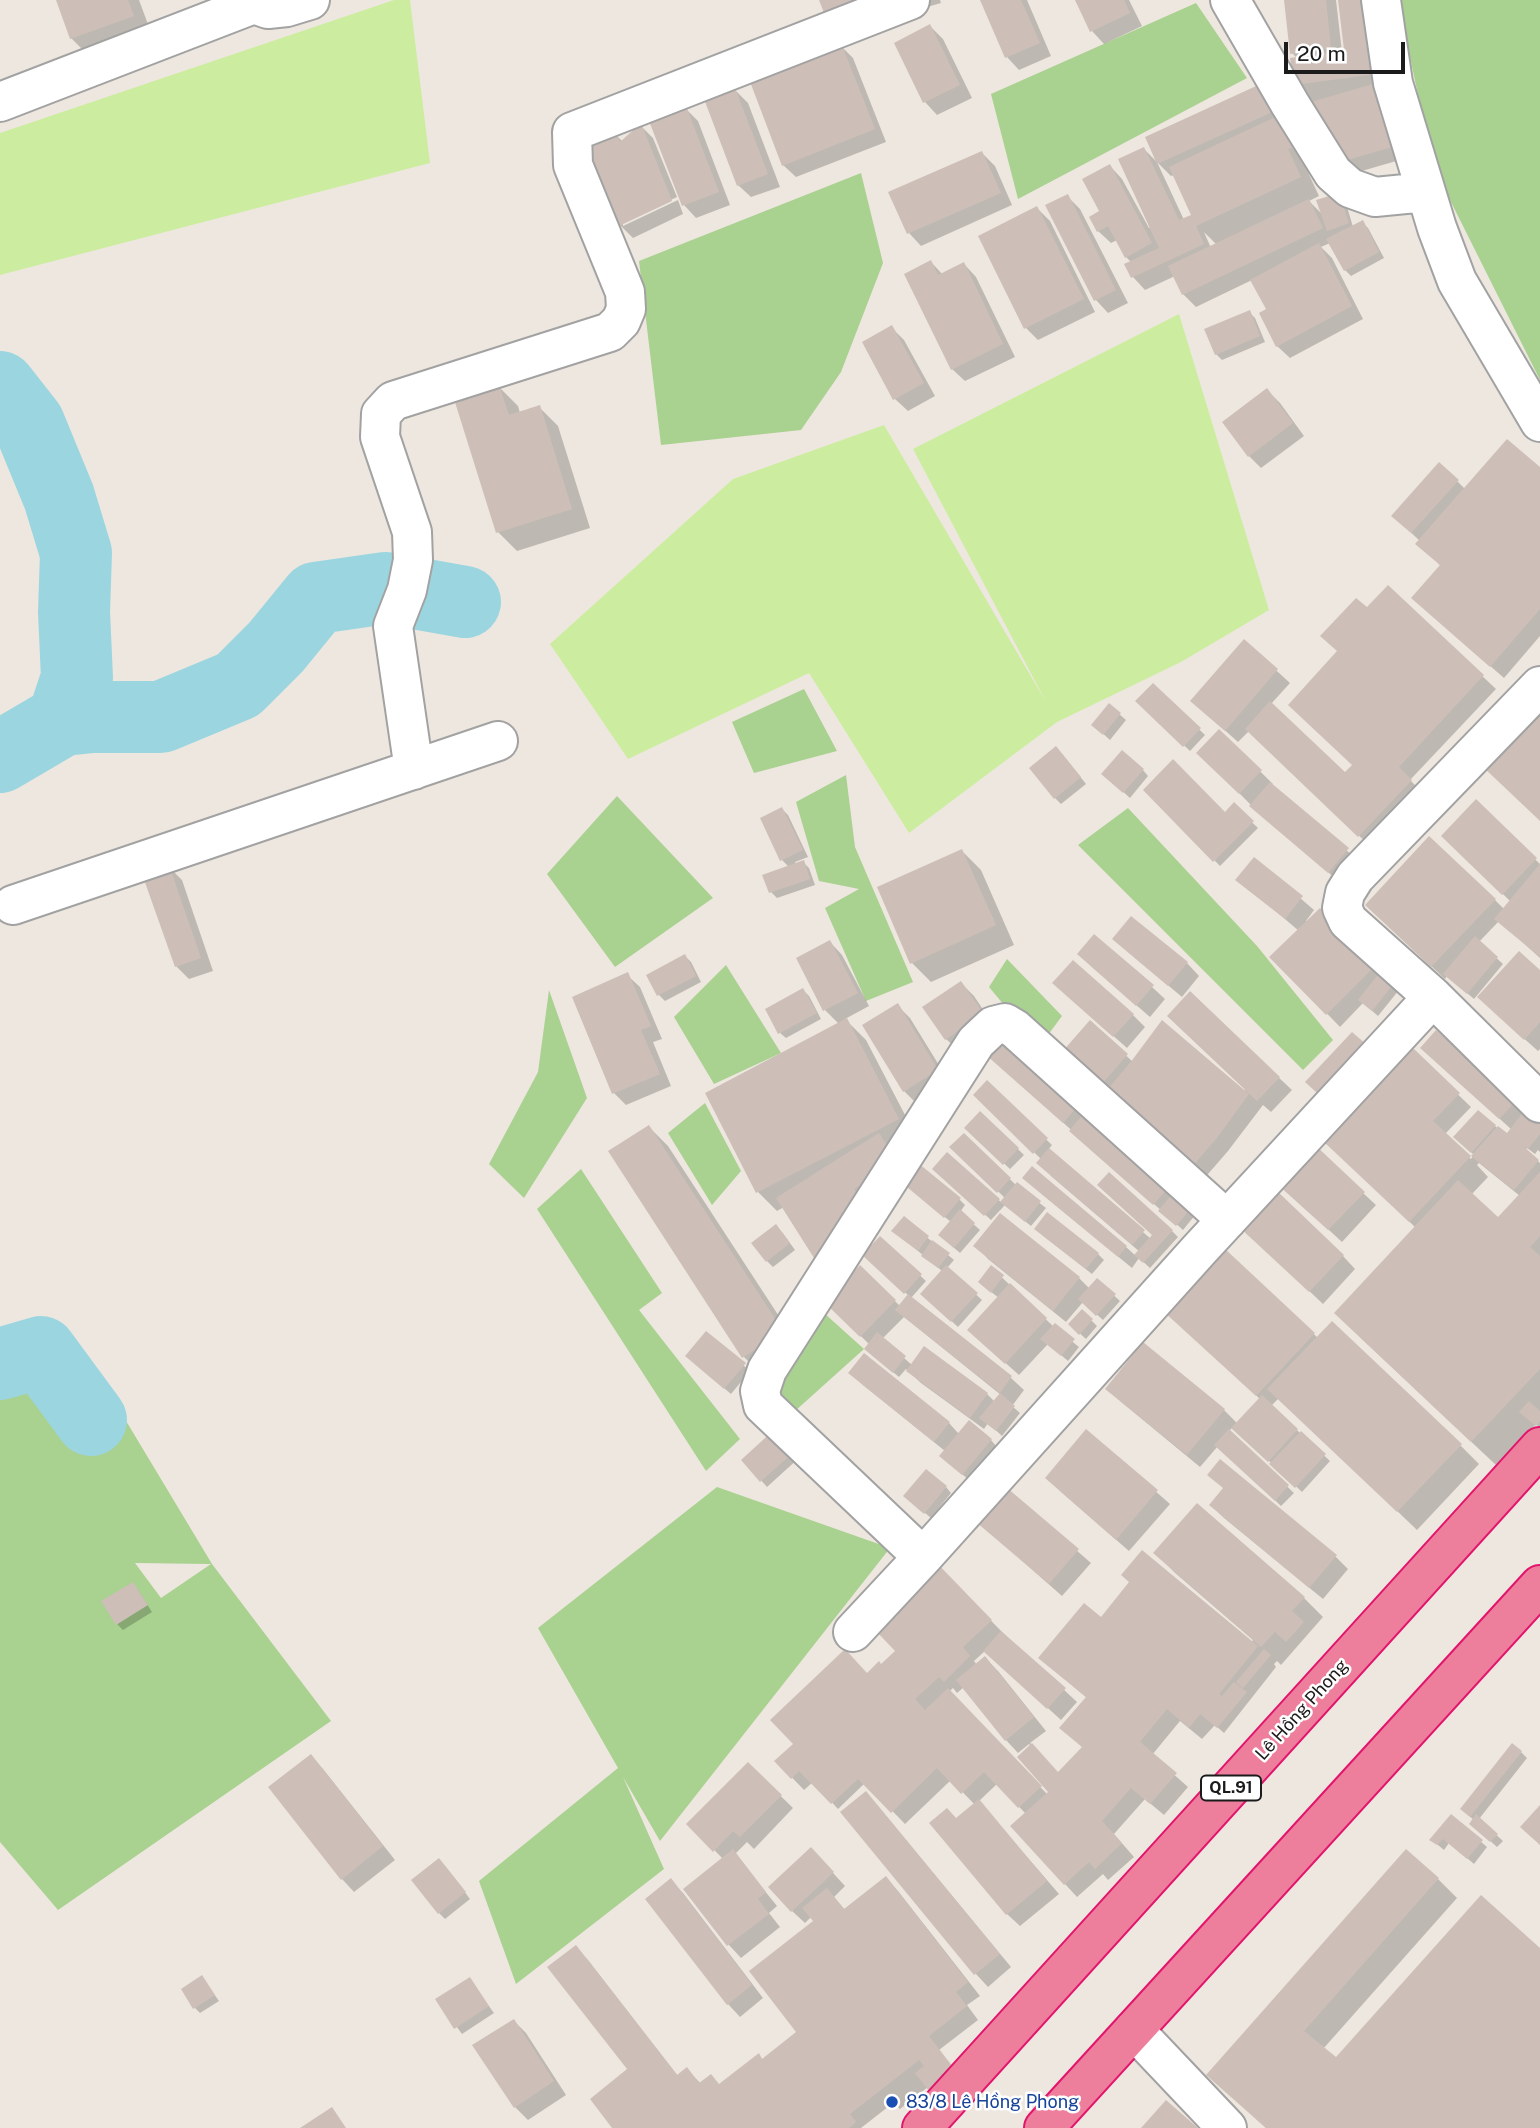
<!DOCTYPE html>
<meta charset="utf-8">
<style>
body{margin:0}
#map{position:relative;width:1540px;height:2128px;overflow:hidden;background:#eee7df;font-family:"Public Sans",sans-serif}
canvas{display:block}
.scale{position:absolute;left:1284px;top:42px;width:121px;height:32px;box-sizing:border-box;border:4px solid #1b1b1b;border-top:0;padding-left:9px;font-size:21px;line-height:24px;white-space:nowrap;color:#1b1b1b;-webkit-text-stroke:5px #fff;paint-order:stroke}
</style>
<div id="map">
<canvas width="1540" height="2128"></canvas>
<div class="scale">20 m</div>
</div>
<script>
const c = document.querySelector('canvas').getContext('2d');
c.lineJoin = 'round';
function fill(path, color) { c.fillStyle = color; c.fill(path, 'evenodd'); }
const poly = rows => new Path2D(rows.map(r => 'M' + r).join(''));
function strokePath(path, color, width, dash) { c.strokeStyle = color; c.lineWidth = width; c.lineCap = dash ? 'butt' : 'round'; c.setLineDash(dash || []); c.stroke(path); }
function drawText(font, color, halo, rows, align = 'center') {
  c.font = font + ' "Public Sans",sans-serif'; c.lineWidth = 5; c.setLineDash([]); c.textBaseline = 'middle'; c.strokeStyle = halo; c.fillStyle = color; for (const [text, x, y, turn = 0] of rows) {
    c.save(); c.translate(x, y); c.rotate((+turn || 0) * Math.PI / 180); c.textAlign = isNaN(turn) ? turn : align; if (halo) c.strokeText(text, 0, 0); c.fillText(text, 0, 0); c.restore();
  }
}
fill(poly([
 [394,0,410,0,430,163,0,275,0,133],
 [1179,314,1269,610,1181,662,1057,722,909,833,809,673,628,759,550,644,733,479,884,425,1046,702,913,449]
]), '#cced9f');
fill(poly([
 [1398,0,1540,0,1540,380,1433,166],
 [1196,3,1247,78,1018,199,991,94],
 [861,173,883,263,841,372,801,430,661,445,639,261],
 [804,689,837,751,754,773,732,722],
 [846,775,855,847,913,982,866,1001,825,908,859,889,819,881,796,802],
 [617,796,713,898,615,967,547,874],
 [1128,808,1257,946,1333,1040,1303,1070,1078,845],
 [1007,959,1062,1016,1039,1047,989,987],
 [726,965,781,1053,714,1084,674,1017],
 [549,990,587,1098,524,1198,489,1164,538,1072],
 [705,1103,741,1171,712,1205,668,1133],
 [581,1169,662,1293,639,1310,740,1439,706,1471,537,1209],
 [824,1313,864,1349,785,1420,770,1398],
 [84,1351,212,1564,331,1721,58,1910,0,1842,0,1395],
 [135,1563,210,1564,211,1564,161,1598],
 [717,1487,890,1548,660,1841,623,1777,664,1869,516,1984,479,1881,618,1768,538,1628]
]), '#a9d190');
fill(poly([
 [58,0,139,0,152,35,90,57,71,38],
 [875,0,940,0,941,3,892,17],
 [982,0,1027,0,1051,56,1019,70,1007,57],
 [1077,0,1129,0,1142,26,1104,44,1092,31],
 [1286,0,1336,0,1342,52,1346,51,1339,0,1410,157,1355,173,1342,161,1314,103,1295,85,1297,58,1292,53],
 [930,26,943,39,972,98,937,115,925,102],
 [840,45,853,58,886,142,796,177,783,165],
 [1267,84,1315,165,1306,168,1319,196,1309,201,1323,215,1345,200,1353,227,1362,222,1368,228,1384,258,1351,276,1345,270,1330,243,1321,247,1332,258,1363,319,1290,358,1277,346,1268,310,1252,280,1196,307,1183,294,1175,276,1145,290,1133,277,1127,265,1132,263,1126,257,1117,240,1111,243,1098,231,1110,166,1122,179,1149,228,1151,227,1144,149,1157,162,1184,220,1193,216,1174,175,1171,176,1158,163],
 [1204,232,1217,245,1211,248],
 [735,90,748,103,780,187,751,197,738,185],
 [685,108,698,121,730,205,696,218,684,205,652,122],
 [641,126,653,138,677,197,623,222,623,226,678,200,683,214,633,238,620,225,614,133,623,142],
 [982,153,995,166,1012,205,921,246,909,233],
 [1067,196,1080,209,1128,303,1108,313,1096,300],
 [1037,208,1050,221,1095,312,1038,340,1026,328],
 [931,262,943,275,964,264,976,277,1015,357,965,381,952,369],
 [1249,312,1255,318,1265,342,1222,360,1216,354],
 [891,327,904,340,935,396,908,411,895,399],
 [499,387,518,406,520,413,539,407,558,426,590,528,517,551,498,532],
 [1267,390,1280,403,1304,436,1261,468,1249,456],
 [1540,470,1540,636,1504,678,1426,610,1441,566,1418,544,1420,541,1406,528,1457,481,1465,489],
 [1389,588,1496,689,1410,780,1424,794,1372,848,1249,731,1238,742,1192,701,1244,641,1290,683,1271,704,1346,775,1354,765,1339,652,1383,625],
 [1153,685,1205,735,1190,751,1137,701],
 [1109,705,1126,720,1110,740,1099,730],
 [1220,732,1273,784,1272,786,1360,862,1342,884,1264,818,1199,753],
 [1062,754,1086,784,1061,804,1055,798],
 [1143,770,1148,776,1130,798,1109,779],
 [1145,790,1225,814,1234,805,1258,828,1220,866],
 [1476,802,1540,864,1540,958,1499,921,1479,942,1503,964,1474,999,1447,976,1445,979,1380,918,1495,900,1505,910,1511,902,1444,836],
 [782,809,788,815,808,857,795,862,796,864,803,862,809,868,815,885,777,898,771,892,765,876,789,867,782,860],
 [962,851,981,870,1014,945,931,982,912,963],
 [1255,859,1314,910,1306,921,1308,922,1320,911,1399,990,1378,1016,1363,1003,1340,1027,1272,957,1299,931,1238,879],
 [169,867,182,880,213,971,189,979,176,966],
 [830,942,842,955,869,1006,845,1019,866,1040,917,1138,828,1270,815,1257,784,1207,777,1211,758,1192,839,1024,825,1010],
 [1127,951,1187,963,1199,976,1182,997],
 [685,956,691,962,701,982,665,1001,659,995,648,976],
 [1092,967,1152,987,1165,999,1150,1017],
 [1540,972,1540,1049,1538,1051,1492,1010],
 [627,975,640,987,662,1039,653,1042,671,1086,626,1105,614,1093],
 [961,983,974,996,994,1026,959,1051,946,1039],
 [803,990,809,996,821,1019,786,1038,780,1033],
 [1190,994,1292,1090,1271,1112,1263,1105,1228,1151,1202,1181,1106,1106,1091,1023,1133,1062,1243,1092,1245,1090],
 [1067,995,1133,1015,1145,1027,1127,1048],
 [898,1006,910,1018,950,1083,917,1104,904,1091],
 [1436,1032,1540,1123,1540,1152,1538,1150,1535,1154,1527,1148,1525,1150,1540,1163,1540,1428,1536,1424,1497,1466,1361,1338,1416,1228,1346,1161,1413,1051,1471,1107,1445,1134,1471,1159,1474,1155,1456,1137,1478,1112,1513,1141,1512,1130,1435,1060],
 [1479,1163,1520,1196,1509,1230,1471,1195,1488,1177,1477,1165],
 [1005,1035,1196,1214,1183,1230,1001,1067],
 [987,1083,1052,1145,1048,1150,1151,1239,1172,1231,1178,1237,1150,1268,1139,1258,1132,1268,1037,1190,1126,1247,1136,1256,1140,1252,1051,1176,1041,1159,975,1095],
 [981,1113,1024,1155,1010,1169,966,1128],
 [649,1127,668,1146,801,1350,763,1376,744,1357],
 [964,1135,1016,1185,1046,1208,1031,1226,1005,1205,991,1220,940,1174,947,1154,1002,1203,1005,1198,952,1147],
 [909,1188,959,1199,965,1205,960,1212,980,1230,960,1253,946,1241,951,1222],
 [1363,1193,1376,1205,1342,1242,1292,1196],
 [904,1218,954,1260,947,1268,982,1300,958,1327,922,1294,942,1271,900,1236],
 [782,1232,795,1250,773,1267,767,1261],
 [1042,1235,1098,1254,1104,1260,1092,1274],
 [880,1238,926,1281,911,1298,1011,1378,1024,1390,1012,1406,1020,1413,1002,1436,988,1423,984,1429,921,1383,906,1369,899,1377,872,1355,870,1345,826,1302,860,1267,900,1306,909,1296,865,1255],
 [904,1317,1001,1395,995,1402,987,1394,912,1365,882,1339],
 [1254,1239,1343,1256,1355,1269,1323,1304],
 [976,1246,1079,1278,1090,1289,1097,1280,1120,1301,1103,1320,1083,1302,1066,1322,988,1259],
 [1223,1249,1318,1338,1460,1445,1479,1464,1417,1530,1279,1398,1271,1406,1330,1461,1302,1492,1233,1427,1229,1431,1294,1493,1281,1506,1218,1446,1200,1467,1120,1401,1224,1410,1237,1423,1260,1399,1178,1324],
 [991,1267,1054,1327,1079,1347,1068,1361,1048,1344,1019,1375,982,1342,999,1298,986,1288],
 [1082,1311,1097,1326,1086,1339,1076,1330],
 [706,1333,750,1371,731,1394,693,1362],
 [851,1373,949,1423,959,1434,991,1440,996,1446,968,1479,947,1462,945,1451,863,1385],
 [776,1430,800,1457,767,1487,743,1460],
 [1087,1431,1170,1504,1129,1551,1060,1491],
 [946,1487,951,1493,931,1518,912,1502],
 [1006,1489,1091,1563,1062,1596,978,1522],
 [1197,1505,1304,1598,1323,1617,1281,1665,1277,1661,1274,1664,1276,1667,1224,1733,1215,1725,1202,1739,1180,1721,1152,1755,1188,1787,1164,1815,1145,1799,1114,1834,1134,1857,1108,1880,1103,1874,1077,1897,1065,1884,1026,1814,997,1784,979,1801,1059,1894,1020,1926,1007,1914,957,1820,975,1805,951,1780,905,1824,865,1783,838,1809,813,1782,804,1790,776,1761,868,1675,881,1666,897,1651,907,1605,932,1560,1003,1633,1077,1702,1061,1720,985,1651,974,1661,977,1665,985,1658,998,1671,1046,1731,1030,1743,1059,1774,1083,1748,1062,1728,1087,1698,1040,1658,1101,1620,1251,1643,1253,1640,1174,1572,1156,1553],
 [964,1687,1006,1740,1018,1753,1029,1744,1031,1746,1051,1792,1048,1795,949,1692,953,1688,957,1693],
 [1211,1505,1335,1556,1348,1569,1323,1599,1224,1518],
 [138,1590,152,1612,123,1630,117,1624],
 [1521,1752,1527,1758,1479,1819,1503,1841,1497,1847,1477,1829,1474,1820,1468,1815],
 [311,1756,323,1769,395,1860,354,1892,342,1879],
 [748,1764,793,1808,754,1849,747,1842,735,1854,777,1906,769,1913,780,1927,741,1958,729,1945,685,1889,723,1859,689,1824],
 [878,1806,1011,1967,988,1987,976,1974,843,1812],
 [1451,1816,1487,1847,1474,1864,1449,1843,1444,1850,1432,1840],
 [823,1862,845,1886,834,1897,845,1910,886,1878,898,1891,980,1996,967,2005,978,2020,939,2050,928,2087,900,2109,893,2103,861,2128,614,2128,629,2070,576,1947,588,1960,678,2076,687,2069,701,2084,720,2085,758,2055,763,2060,799,2033,815,1922,811,1917,805,1923,792,1911],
 [445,1866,470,1899,445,1919,439,1913],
 [1438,1879,1457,1898,1323,2049,1353,2076,1540,1951,1540,2128,1266,2128,1208,2075],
 [671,1881,683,1893,763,1998,740,2017,728,2004],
 [202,1977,219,2001,200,2013,195,2008],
 [469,1979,494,2013,462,2034,437,2000],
 [514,2021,526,2033,566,2095,528,2120,515,2107]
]), '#0003');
strokePath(poly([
 [0,387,29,424,59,497,76,553,74,612,77,678,63,720,0,757],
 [63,720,93,717,161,717,238,685,276,647,316,598,386,588,465,602],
 [0,1364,41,1352,91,1420]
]), '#9bd6e0', 72);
fill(poly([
 [56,0,128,0,134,16,70,39],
 [819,0,859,0,826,18],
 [980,0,1021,0,1040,43,1005,58],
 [1075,0,1124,0,1130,13,1090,32],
 [1284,0,1326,0,1331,48,1290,54],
 [1338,0,1374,0,1383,73,1294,85,1290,58,1344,50],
 [930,24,960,85,923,103,894,43],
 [841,43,875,129,782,166,749,79],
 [1267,81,1279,109,1157,164,1145,137],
 [1380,82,1399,145,1340,162,1333,136,1318,140,1308,103],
 [735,88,768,174,737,186,704,99],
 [686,106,719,192,682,206,649,121],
 [1282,114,1297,146,1288,149,1301,177,1196,226,1204,244,1131,278,1124,264,1159,248,1118,159,1144,147,1179,220,1191,215,1169,167],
 [641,123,672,201,619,226,583,144,614,131,620,142],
 [982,151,1001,193,907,234,888,192],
 [1110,164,1152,243,1125,258,1108,226,1097,232,1089,217,1099,211,1082,179],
 [1339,193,1349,223,1327,231,1316,200],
 [1068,194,1116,290,1094,301,1045,205],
 [1309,199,1323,228,1182,295,1168,266],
 [1037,206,1084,299,1024,329,978,236],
 [1363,220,1379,252,1344,271,1326,239],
 [1319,243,1352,306,1276,347,1259,313,1266,309,1250,280],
 [931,260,938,275,964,262,1003,344,951,370,904,274],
 [1250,310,1260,336,1215,355,1204,329],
 [892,325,924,383,893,400,862,342],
 [499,385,509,415,540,405,572,509,496,533,454,399],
 [1267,388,1293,423,1248,457,1222,422],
 [1507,439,1540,467,1540,609,1490,667,1411,598,1440,565,1415,544],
 [1439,462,1459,480,1411,533,1391,516],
 [1388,585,1484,675,1399,767,1412,780,1358,837,1245,729,1270,701,1345,772,1352,765,1288,705,1337,651,1320,636,1356,598,1367,607],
 [1244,639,1278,669,1225,731,1190,701],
 [1153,683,1201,728,1183,747,1135,701],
 [1109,703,1121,713,1103,735,1091,725],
 [1540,705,1540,821,1482,766],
 [1219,729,1262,770,1239,794,1196,753],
 [1056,746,1081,777,1054,799,1029,768],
 [1122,750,1144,769,1123,793,1101,774],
 [1173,759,1225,812,1234,802,1254,821,1213,862,1143,790],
 [1270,782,1349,848,1328,873,1249,806],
 [1476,799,1537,858,1502,895,1441,836],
 [782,807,803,850,780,861,760,818],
 [1429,836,1496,899,1431,967,1365,905],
 [962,849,996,925,910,964,877,887],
 [1254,857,1303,896,1285,919,1235,880],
 [804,860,810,879,769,893,762,875],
 [1540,864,1540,957,1494,919],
 [169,865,201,958,175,967,142,874],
 [1320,908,1376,965,1326,1015,1269,957],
 [1131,916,1188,962,1168,986,1112,939],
 [1094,934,1154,985,1136,1006,1077,954],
 [1475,936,1498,957,1467,994,1443,974],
 [830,940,858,993,823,1011,796,958],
 [1519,951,1540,970,1540,1022,1524,1040,1477,997],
 [685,954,696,976,657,996,646,975],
 [1073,960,1134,1014,1113,1037,1052,983],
 [628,972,651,1026,641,1030,660,1074,612,1094,572,997],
 [1380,972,1394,983,1372,1011,1358,1000],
 [961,981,983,1013,945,1040,922,1007],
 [803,988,817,1013,778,1034,765,1009],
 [1190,991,1280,1077,1257,1101,1167,1016],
 [898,1003,938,1070,903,1092,862,1025],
 [847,1018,899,1119,756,1193,705,1093],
 [1090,1020,1128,1054,1093,1094,1055,1060],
 [1162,1020,1249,1094,1216,1139,1189,1170,1102,1096,1130,1063],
 [1436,1030,1516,1101,1499,1119,1420,1048],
 [1352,1032,1375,1052,1328,1103,1305,1082],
 [1005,1033,1082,1101,1063,1123,986,1055],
 [1413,1048,1460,1093,1433,1121,1471,1156,1498,1126,1507,1133,1525,1110,1540,1121,1540,1134,1528,1149,1522,1145,1539,1160,1514,1190,1471,1156,1409,1222,1324,1142],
 [987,1080,1048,1138,1033,1154,973,1095],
 [1478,1110,1496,1125,1471,1153,1453,1137],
 [980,1111,1019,1148,1003,1165,964,1128],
 [1085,1112,1169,1187,1153,1205,1069,1131],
 [649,1125,783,1331,742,1358,608,1151],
 [879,1133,897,1161,854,1189,861,1200,841,1213,849,1224,838,1243,814,1258,776,1198],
 [964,1133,1011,1178,997,1193,949,1147],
 [1314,1144,1365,1192,1328,1230,1277,1184],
 [1049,1148,1145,1230,1132,1245,1036,1163],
 [947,1152,1000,1199,984,1216,932,1169],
 [918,1163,961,1198,944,1218,901,1182],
 [1032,1166,1127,1246,1118,1257,1022,1178],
 [1109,1172,1173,1230,1143,1263,1134,1255,1152,1235,1097,1185],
 [1540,1172,1540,1236,1530,1247,1540,1256,1540,1369,1471,1442,1334,1313,1458,1180,1498,1217],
 [1017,1182,1041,1201,1025,1222,1000,1202],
 [1275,1189,1344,1255,1309,1292,1239,1227],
 [1174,1192,1192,1207,1176,1226,1158,1211],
 [960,1209,975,1223,954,1248,938,1235],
 [1047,1212,1099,1253,1086,1269,1034,1229],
 [1000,1213,1080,1277,1053,1311,973,1246],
 [904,1216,929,1236,918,1251,891,1231],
 [776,1224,790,1243,766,1262,751,1243],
 [880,1236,922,1274,904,1294,862,1255],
 [932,1240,950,1253,938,1268,921,1256],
 [1223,1247,1315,1333,1256,1396,1163,1311],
 [860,1265,896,1300,860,1337,824,1302],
 [946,1265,978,1293,951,1322,920,1294],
 [991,1265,1004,1275,991,1293,978,1282],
 [1097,1278,1116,1294,1096,1316,1078,1299],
 [1010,1283,1047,1318,1005,1364,967,1330],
 [908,1294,1012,1376,1000,1393,895,1310],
 [1082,1309,1093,1319,1079,1335,1068,1324],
 [1332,1321,1462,1444,1397,1512,1267,1389],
 [1055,1323,1075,1339,1061,1356,1040,1339],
 [706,1331,746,1363,724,1389,685,1356],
 [877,1332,906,1356,893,1373,864,1349],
 [1143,1342,1225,1409,1187,1455,1105,1389],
 [924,1346,988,1393,970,1418,906,1371],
 [864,1353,950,1422,934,1442,848,1373],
 [1000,1393,1015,1406,996,1431,979,1418],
 [1262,1395,1298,1429,1268,1462,1231,1428],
 [1529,1401,1540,1411,1540,1421,1536,1426,1519,1412],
 [969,1420,992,1439,962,1475,939,1456],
 [776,1428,796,1450,760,1482,741,1460],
 [1086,1429,1158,1490,1116,1540,1045,1478],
 [1229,1429,1289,1485,1275,1501,1214,1445],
 [1301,1431,1326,1454,1295,1488,1269,1464],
 [1220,1459,1337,1555,1309,1588,1209,1505,1223,1488,1207,1475],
 [926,1469,947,1486,924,1514,903,1496],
 [1006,1487,1079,1549,1049,1584,976,1522],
 [1197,1503,1305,1597,1292,1611,1304,1622,1286,1642,1275,1632,1261,1647,1153,1553],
 [1142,1550,1258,1646,1219,1694,1222,1696,1234,1682,1247,1692,1217,1728,1200,1714,1189,1728,1167,1709,1140,1742,1177,1773,1150,1804,1131,1788,1102,1821,1122,1843,1095,1869,1089,1862,1064,1885,1010,1826,1048,1792,1017,1757,1032,1743,1058,1772,1082,1747,1059,1728,1086,1697,1038,1658,1084,1603,1101,1617,1129,1582,1121,1575],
 [932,1558,992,1620,963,1647,970,1656,944,1682,939,1677,915,1699,925,1710,948,1688,1042,1786,1018,1808,984,1772,961,1794,937,1768,891,1813,858,1779,831,1804,799,1771,791,1779,774,1761,793,1744,770,1720,845,1649,867,1673,879,1661,881,1664,895,1651,877,1632,905,1605,894,1594],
 [133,1582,148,1605,116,1625,101,1601],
 [1001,1631,1066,1688,1047,1709,983,1651],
 [1264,1649,1271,1655,1243,1688,1236,1682],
 [985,1656,1034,1717,1005,1741,956,1680],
 [1512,1743,1522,1751,1470,1817,1460,1809],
 [311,1754,383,1846,341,1880,268,1787],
 [748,1762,782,1795,740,1837,733,1831,713,1852,686,1824],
 [866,1791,1000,1954,974,1975,840,1812],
 [979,1799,1047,1881,1006,1915,929,1823,947,1808,956,1818],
 [1540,1805,1540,1845,1520,1827],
 [1451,1814,1483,1840,1467,1859,1443,1839,1437,1845,1429,1840],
 [1476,1814,1498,1834,1490,1842,1469,1824],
 [811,1847,834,1872,791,1912,768,1887],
 [733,1849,766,1892,758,1899,769,1914,727,1946,683,1889],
 [1406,1849,1439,1878,1304,2031,1336,2057,1481,1895,1540,1948,1540,2128,1266,2128,1206,2075],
 [439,1858,466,1892,438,1914,411,1880],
 [886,1876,968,1982,956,1992,967,2006,929,2036,963,2080,936,2100,915,2073,924,2066,919,2060,850,2114,856,2122,849,2128,612,2128,590,2099,627,2069,547,1967,576,1945,677,2075,687,2067,699,2083,711,2074,719,2084,759,2053,762,2059,796,2032,749,1971,813,1921,802,1908,827,1888,844,1909],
 [671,1878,752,1985,727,2005,645,1899],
 [202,1975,215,1995,193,2009,181,1989],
 [470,1977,489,2006,454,2029,435,1999],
 [514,2019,554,2081,514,2108,472,2045],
 [1166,2100,1198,2128,1141,2128],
 [332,2107,346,2128,300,2128]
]), '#cdbfb8');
const minor = poly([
 [1230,0,1290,104,1333,173,1350,188,1375,197,1426,192],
 [1381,0,1393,83,1437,228,1457,281,1540,422],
 [0,102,254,4,268,9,287,7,310,0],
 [1540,686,1355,877,1345,893,1342,908,1348,921,1433,997,1540,1103],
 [414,770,393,626,407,590,413,560,412,532,380,437,381,414,393,401,610,332,621,321,626,309,625,292,573,165,572,132,910,0],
 [13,905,498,741],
 [923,1557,763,1405,760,1391,767,1370,976,1042,993,1026,1005,1023,1015,1029,1227,1220],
 [853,1632,923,1557,1199,1250,1433,997],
 [1134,2030,1227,2128]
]);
const highway = poly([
 [922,2128,1540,1447],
 [1044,2128,1540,1585]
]);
strokePath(minor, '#a2a2a2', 42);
strokePath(highway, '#e2156d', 42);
strokePath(minor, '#fff', 38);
strokePath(highway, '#ed7f9d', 38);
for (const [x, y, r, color] of [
 [892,2102,7,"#1a4fb4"]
]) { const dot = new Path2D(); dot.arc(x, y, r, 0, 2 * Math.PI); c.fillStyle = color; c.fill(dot); strokePath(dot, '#fff', 2.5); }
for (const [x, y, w] of [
 [1231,1788,60]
]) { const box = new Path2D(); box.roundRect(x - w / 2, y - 12.5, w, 25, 5); c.fillStyle = '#fff'; c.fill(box); strokePath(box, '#1b1b1b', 2); }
drawText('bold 16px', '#1b1b1b', null, [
 ["QL.91",1231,1788]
]);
drawText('18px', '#1b1b1b', '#fff', [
 ["Lê Hồng Phong",1302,1710,-48]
]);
drawText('18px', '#164399', '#fff', [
 ["83/8 Lê Hồng Phong",906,2102]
], 'left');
</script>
